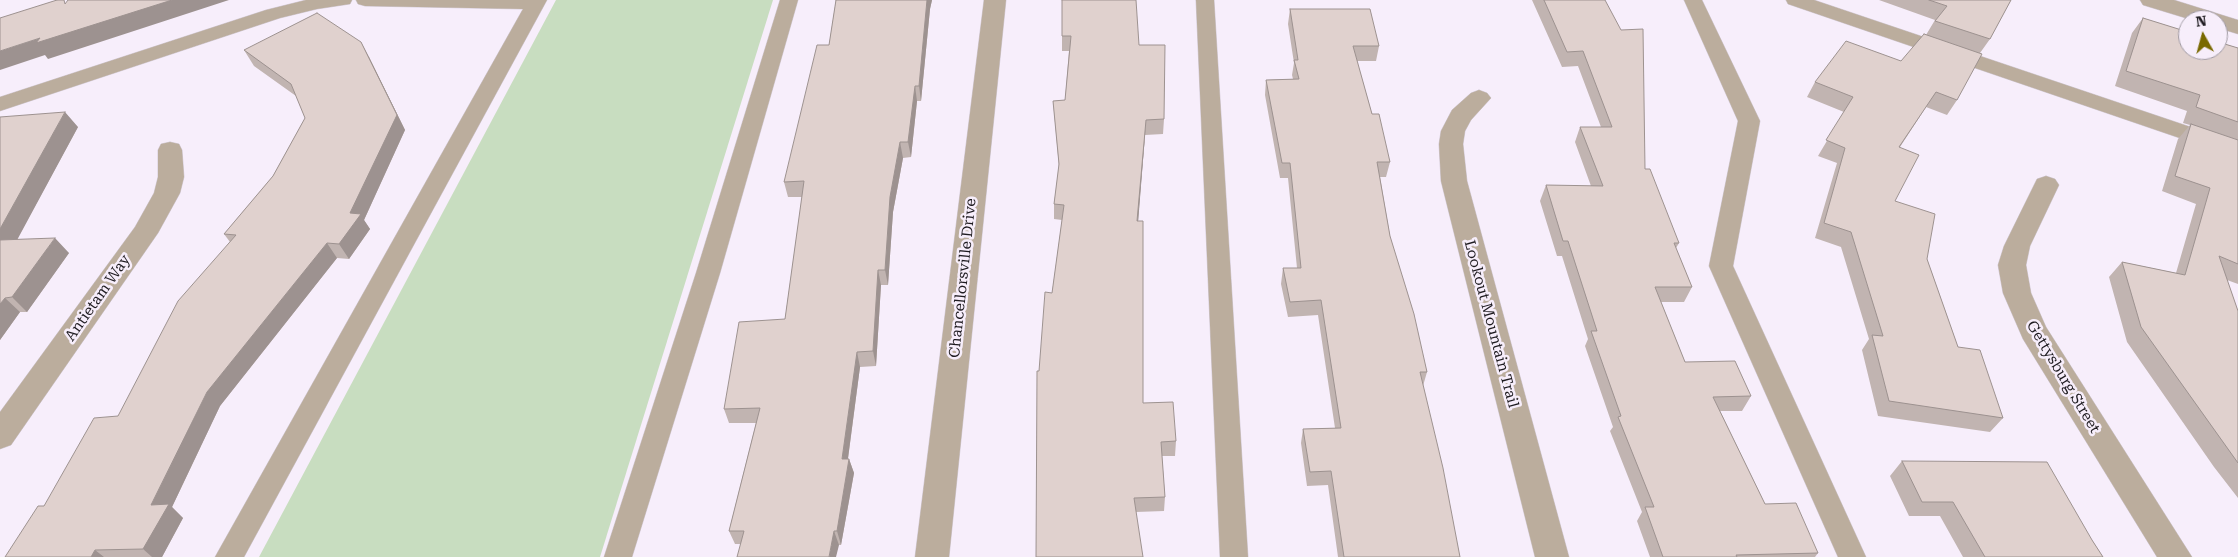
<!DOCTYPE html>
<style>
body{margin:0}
#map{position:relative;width:2238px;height:557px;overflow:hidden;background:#f7eefb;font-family:"Roboto Serif",serif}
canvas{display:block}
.north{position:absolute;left:2178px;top:10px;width:50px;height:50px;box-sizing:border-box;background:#f7eefb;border:1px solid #a09aa3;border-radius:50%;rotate:353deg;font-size:14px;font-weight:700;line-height:20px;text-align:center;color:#1e1b20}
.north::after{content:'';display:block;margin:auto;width:18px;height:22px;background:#796900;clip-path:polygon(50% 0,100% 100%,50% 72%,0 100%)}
</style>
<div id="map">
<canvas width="2238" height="557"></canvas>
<div class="north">N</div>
</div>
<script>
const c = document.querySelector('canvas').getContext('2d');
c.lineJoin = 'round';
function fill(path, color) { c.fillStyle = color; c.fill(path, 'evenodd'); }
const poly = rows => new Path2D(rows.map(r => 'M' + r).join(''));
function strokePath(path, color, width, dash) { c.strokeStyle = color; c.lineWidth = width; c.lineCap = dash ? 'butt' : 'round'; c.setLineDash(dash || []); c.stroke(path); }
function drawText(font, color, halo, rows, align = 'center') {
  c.font = font + ' "Roboto Serif",serif'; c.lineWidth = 5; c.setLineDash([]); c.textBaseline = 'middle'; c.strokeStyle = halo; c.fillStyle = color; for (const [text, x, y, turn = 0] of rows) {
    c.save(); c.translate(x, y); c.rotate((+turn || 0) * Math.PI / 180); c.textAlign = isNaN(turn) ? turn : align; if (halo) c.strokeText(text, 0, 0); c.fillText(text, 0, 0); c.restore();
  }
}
fill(poly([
 [556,0,773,0,600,557,259,557]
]), '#c8ddc0');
const lane = poly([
 [306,0,352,0,350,4,317,9,280,18,0,111,0,97,266,10,306,0],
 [356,0,547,0,244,557,215,557,523,9,365,6,358,4,356,0],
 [780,0,798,0,720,273,632,557,604,557,696,273,780,0],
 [1196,0,1214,0,1248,557,1220,557,1196,0],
 [1684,0,1702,0,1760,121,1733,266,1866,557,1838,557,1709,266,1738,121,1684,0],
 [1786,0,1814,0,2238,143,2238,158,1788,4,1786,0]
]);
const street = poly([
 [984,0,1006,0,949,557,915,557,984,0],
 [2140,0,2174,0,2238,20,2238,34,2218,28,2218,20,2192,20,2143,5,2140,0],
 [1479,90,1487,93,1491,98,1471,120,1465,131,1463,144,1467,181,1569,557,1535,557,1441,181,1439,144,1441,131,1452,110,1471,93,1479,90],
 [170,142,179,144,182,150,184,177,180,193,158,233,11,445,0,449,0,412,135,227,154,193,158,177,158,150,161,144,170,142],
 [2046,176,2055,179,2059,185,2030,246,2026,265,2031,293,2046,327,2192,557,2157,557,2023,339,2003,293,1998,265,2004,246,2037,179,2046,176]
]);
strokePath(lane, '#d4ccd8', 1);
strokePath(street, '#d4ccd8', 1);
fill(lane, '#bbad9d');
fill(street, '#bbad9d');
fill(poly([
 [836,0,932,0,930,9,921,101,917,101,911,157,903,158,893,212,888,285,881,285,876,366,860,367,848,459,849,459,854,473,841,545,735,544,729,531,756,423,729,423,724,409,785,319,802,197,788,197,784,182,829,45],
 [1062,0,1139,45,1164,119,1163,134,1145,135,1138,221,1143,403,1176,441,1175,456,1162,456,1165,497,1164,511,1136,512,1039,371,1052,293,1062,220,1054,219,1054,204,1059,167,1053,101,1065,100,1069,51,1062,51],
 [1532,0,1605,0,1645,169,1679,243,1676,248,1692,287,1684,302,1661,302,1685,362,1751,396,1742,411,1720,411,1765,504,1818,553,1815,557,1650,557,1637,521,1642,512,1610,431,1613,427,1585,346,1588,339,1562,256,1557,256,1540,201,1546,185,1591,186,1575,142,1580,127,1601,127,1578,66,1562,67],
 [1879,0,2011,0,1990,39,1980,53,1957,100,1947,115,1926,107,1900,147,1895,201,1927,259,1958,347,2003,418,1990,432,1878,416,1862,350,1869,339,1841,247,1815,238,1837,163,1818,156,1844,112,1807,97,1815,82,1901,61,1926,35,1935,20],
 [1290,9,1379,46,1376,61,1357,61,1372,114,1390,162,1386,177,1380,177,1390,236,1427,372,1423,386,1460,557,1338,557,1328,485,1307,486,1301,443,1303,429,1335,428,1318,315,1288,317,1281,284,1283,268,1297,268,1288,178,1280,178,1265,95,1266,80,1293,79,1292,75,1294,63,1288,24],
 [2143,18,2238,48,2238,284,2227,280,2238,311,2238,498,2214,467,2127,342,2109,277,2122,262,2176,273,2196,204,2162,191,2178,139,2190,125,2183,123,2187,111,2115,86,2132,33],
 [244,50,369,57,405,130,364,220,370,229,349,259,337,258,220,406,172,507,183,518,162,557,5,557,44,506,118,416,230,242,224,234,273,176,305,118,296,96,254,66],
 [0,117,78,127,17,239,69,253,27,312,20,312,0,340],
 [1902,461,2092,540,2103,557,1963,557,1940,516,1909,516,1890,476]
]), '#c1b4b1');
fill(poly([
 [172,0,229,0,48,59,45,55,0,70,0,51,40,38],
 [927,0,932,0,930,9,921,101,919,86],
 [361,42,369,57,405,130,364,220,370,229,349,259,339,244,350,213],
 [915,86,917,101,911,157,908,142],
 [65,112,78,127,9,255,0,246,0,229],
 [1146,120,1145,135,1137,236,1137,221],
 [900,142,903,158,893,212,888,285,885,270,890,197],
 [55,238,69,253,27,312,12,297],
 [327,243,337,258,220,406,172,507,183,518,162,557,152,557,143,549,151,505,207,392],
 [878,270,881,285,876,366,873,351],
 [5,298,20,312,0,340,0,304],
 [857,352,860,367,846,473,842,459],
 [849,459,854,473,841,545,837,531],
 [834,531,839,545,836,557,829,557],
 [95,550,104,557,91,557]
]), '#9d9290');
const building = poly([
 [57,0,64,0,65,4,68,0,172,0,36,43,40,38,0,51,0,18,57,0],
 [836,0,927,0,919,86,915,86,908,142,900,142,890,197,885,270,878,270,873,351,857,352,842,459,849,459,837,531,834,531,829,557,737,557,744,531,729,531,760,408,724,409,739,322,785,319,804,181,784,182,817,45,829,45,836,0],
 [1062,0,1136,0,1139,45,1165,45,1164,119,1146,120,1137,221,1143,221,1143,403,1173,402,1176,441,1161,442,1165,497,1134,498,1143,557,1036,557,1037,371,1039,371,1045,292,1052,293,1064,205,1054,204,1059,164,1053,101,1065,100,1071,36,1062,36,1062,0],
 [1544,0,1605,0,1621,30,1643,29,1645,169,1650,169,1679,243,1674,243,1692,287,1655,287,1685,362,1735,361,1751,396,1713,397,1765,504,1796,503,1818,553,1736,555,1737,557,1663,557,1645,507,1654,507,1618,417,1621,416,1591,331,1597,331,1568,241,1563,241,1546,185,1603,186,1580,127,1612,127,1583,51,1567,52,1544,0],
 [1929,0,2011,0,1990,39,1935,21,1947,6,1929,0],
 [1290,9,1370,9,1379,46,1353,46,1372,114,1379,114,1390,162,1377,162,1390,236,1414,314,1427,372,1420,372,1443,468,1460,557,1344,557,1331,471,1310,472,1303,429,1341,428,1321,300,1290,302,1283,268,1301,268,1290,163,1282,163,1266,80,1299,79,1294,60,1298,60,1290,9],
 [317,13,361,42,397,115,350,213,361,214,339,244,327,243,207,392,151,505,169,504,143,549,95,550,91,557,5,557,38,506,44,506,94,418,118,416,178,301,236,235,224,234,273,176,305,118,291,84,244,50,317,13],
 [2143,18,2188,32,2188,50,2218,50,2218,42,2238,48,2238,122,2196,107,2200,95,2126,71,2143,18],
 [1924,34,1982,54,1957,100,1936,92,1899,147,1919,155,1895,201,1935,214,1927,259,1958,347,1980,350,2003,418,1889,401,1872,335,1883,336,1851,232,1824,223,1845,148,1826,140,1853,97,1815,82,1846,41,1901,61,1924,34],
 [65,112,0,229,0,117,65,112],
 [2191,124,2238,140,2238,264,2219,256,2238,311,2238,463,2141,327,2122,262,2185,275,2210,188,2175,176,2191,124],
 [55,238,12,297,5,298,0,304,0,240,55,238],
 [1902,461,2047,462,2092,540,2103,557,1985,557,1953,502,1922,502,1902,461]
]);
fill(building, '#e0d1ce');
strokePath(building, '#9d9290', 1);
drawText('15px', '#1e1b20', '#f7eefb', [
 ["Chancellorsville Drive",963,278,-84],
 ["Antietam Way",98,298,-55],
 ["Lookout Mountain Trail",1491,324,75],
 ["Gettysburg Street",2063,377,59]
]);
</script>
